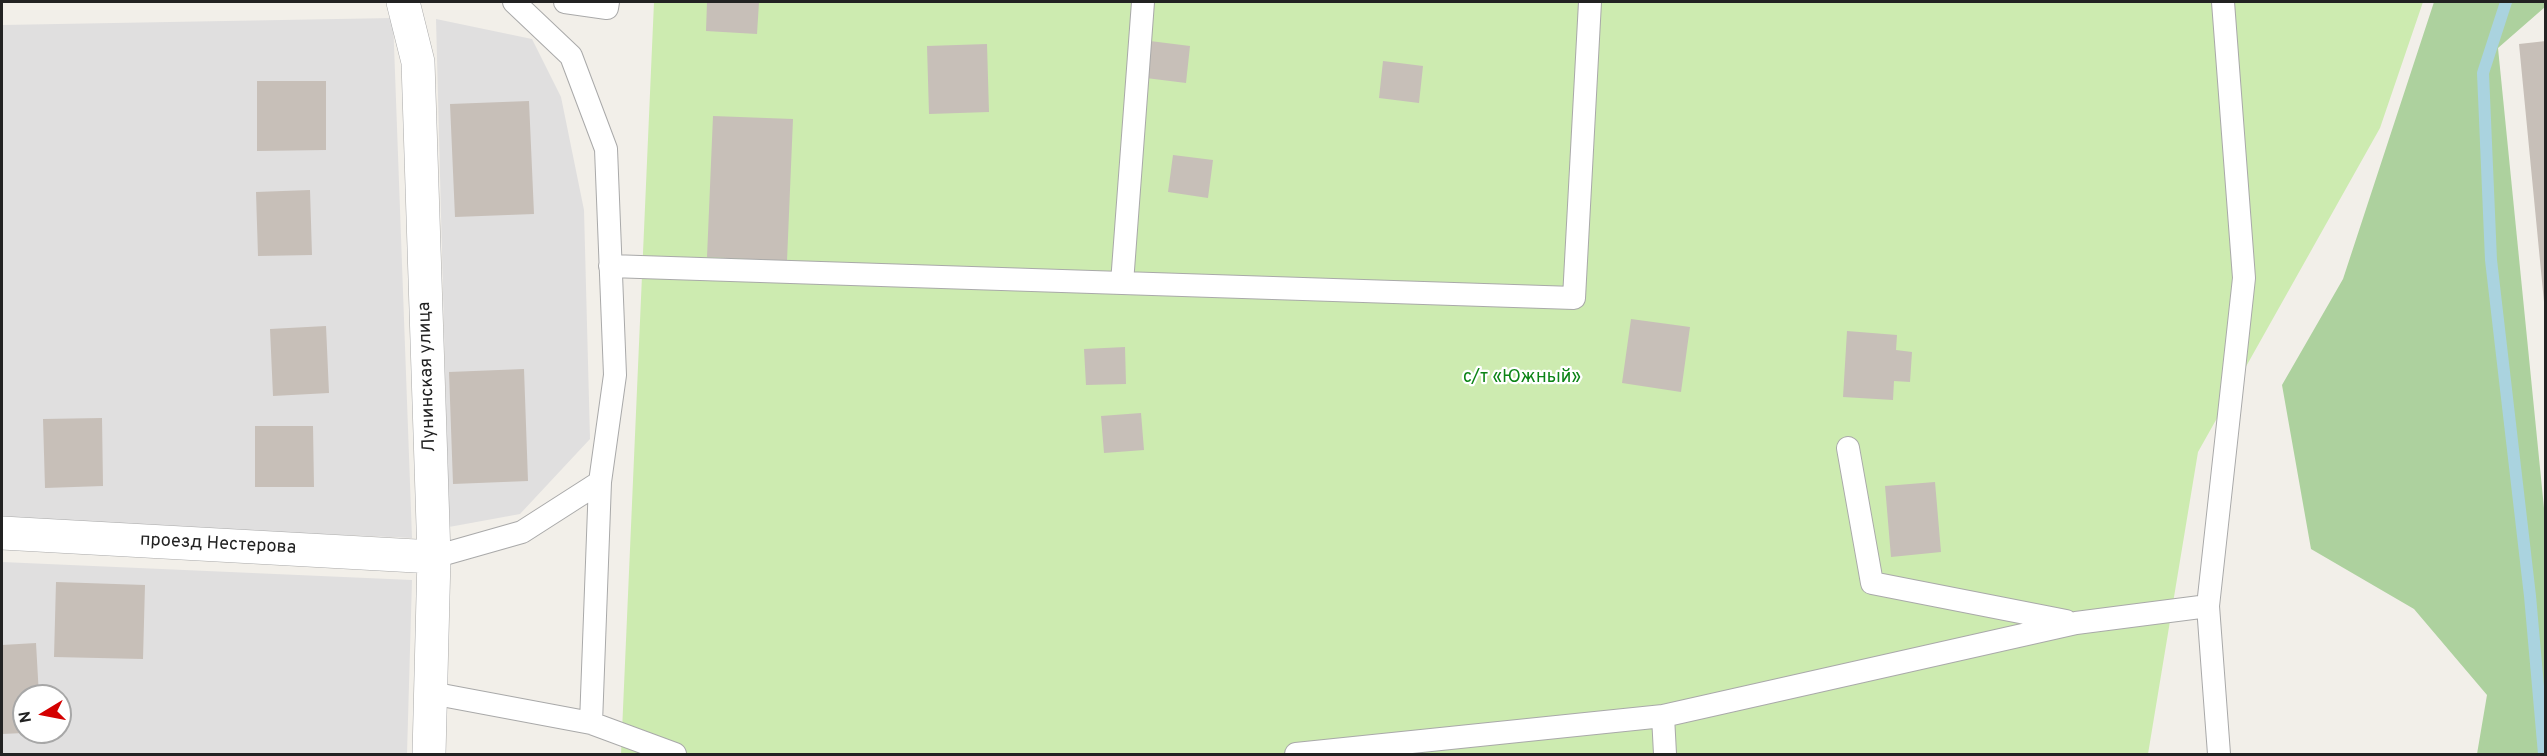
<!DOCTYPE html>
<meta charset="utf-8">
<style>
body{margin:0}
#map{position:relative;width:2547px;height:756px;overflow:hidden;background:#f2efe9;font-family:Overpass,sans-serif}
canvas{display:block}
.frame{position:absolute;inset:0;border:3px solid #222;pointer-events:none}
.north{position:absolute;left:12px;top:684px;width:60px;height:60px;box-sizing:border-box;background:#fff;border:2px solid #a7a7a7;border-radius:50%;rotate:260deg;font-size:16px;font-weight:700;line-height:24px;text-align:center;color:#222}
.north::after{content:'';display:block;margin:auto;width:21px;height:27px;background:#d40000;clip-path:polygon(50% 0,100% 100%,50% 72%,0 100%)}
</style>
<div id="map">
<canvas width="2547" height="756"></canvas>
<div class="frame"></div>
<div class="north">N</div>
</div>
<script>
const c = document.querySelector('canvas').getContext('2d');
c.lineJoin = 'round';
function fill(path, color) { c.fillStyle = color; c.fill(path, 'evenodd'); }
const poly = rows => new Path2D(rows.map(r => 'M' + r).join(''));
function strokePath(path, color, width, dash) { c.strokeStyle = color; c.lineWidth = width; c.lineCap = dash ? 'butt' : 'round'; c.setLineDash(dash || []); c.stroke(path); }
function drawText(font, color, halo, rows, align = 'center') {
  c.font = font + ' Overpass,sans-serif'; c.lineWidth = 4.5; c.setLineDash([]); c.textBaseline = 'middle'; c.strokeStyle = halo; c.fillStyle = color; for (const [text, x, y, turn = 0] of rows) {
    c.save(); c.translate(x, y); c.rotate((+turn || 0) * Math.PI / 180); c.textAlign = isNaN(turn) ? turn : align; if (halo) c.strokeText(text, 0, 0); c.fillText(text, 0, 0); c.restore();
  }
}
fill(poly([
 [393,18,412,538,2,520,2,25],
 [436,19,532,39,561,97,584,210,590,439,520,514,449,527],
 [2,562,412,580,407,754,2,754],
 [24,696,60,696,60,732,24,732]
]), '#e0dfdf');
fill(poly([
 [654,2,2423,2,2380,128,2198,452,2148,754,621,754]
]), '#cdebb0');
fill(poly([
 [2434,2,2545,2,2545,7,2498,48,2545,518,2545,754,2477,754,2487,695,2414,609,2311,549,2282,385,2343,279]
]), '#add19e');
strokePath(poly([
 [2506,2,2483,73,2491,260,2530,596,2544,754]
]), '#aad3df', 12);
fill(poly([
 [707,2,759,2,757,34,706,31],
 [1150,41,1190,46,1186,83,1146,78],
 [2546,41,2546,302,2544,302,2519,44],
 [987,44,989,112,929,114,927,46],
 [1383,61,1423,66,1419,103,1379,98],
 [257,81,326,81,326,150,257,151],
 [529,101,534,214,455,217,450,104],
 [713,116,793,119,787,261,707,257],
 [1173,155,1213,160,1208,198,1168,192],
 [310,190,312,255,258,256,256,192],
 [1631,319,1690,327,1681,392,1622,383],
 [326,326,329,393,273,396,270,329],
 [1847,331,1897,335,1896,350,1912,352,1910,382,1894,381,1893,400,1843,397],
 [1125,347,1126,384,1086,385,1084,349],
 [524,369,528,481,453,484,449,372],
 [1141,413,1144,450,1104,453,1101,416],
 [102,418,103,486,45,488,43,419],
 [255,426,313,426,314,487,255,487],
 [1935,482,1941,552,1891,557,1885,486],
 [56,582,145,585,143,659,54,657],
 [36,643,39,696,24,696,24,733,2,734,2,645]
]), '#c7bfb8');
const service = poly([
 [565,2,607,8,608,2],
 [610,266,1574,298,1590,2],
 [1122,283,1143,2],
 [1848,448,1872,583,2066,621],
 [434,557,522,532,600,482,615,375,606,149,571,56,514,2],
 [431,693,591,723,675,754],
 [1663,716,1665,754],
 [591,723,600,482],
 [1296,754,1663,716,2076,623,2208,606],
 [2219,754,2208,606,2244,278,2223,2]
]);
const minor = poly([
 [403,2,418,62,434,557,429,754],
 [2,533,434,557]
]);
strokePath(service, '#a9a9a9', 24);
strokePath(minor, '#a9a9a9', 34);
strokePath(service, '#fff', 22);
strokePath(minor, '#fff', 33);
drawText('18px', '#222', '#fff', [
 ["Лунинская улица",428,377,-92],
 ["проезд Нестерова",218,545,3]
]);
drawText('18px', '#0c8416', '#fff', [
 ["с/т «Южный»",1522,378]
]);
</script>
